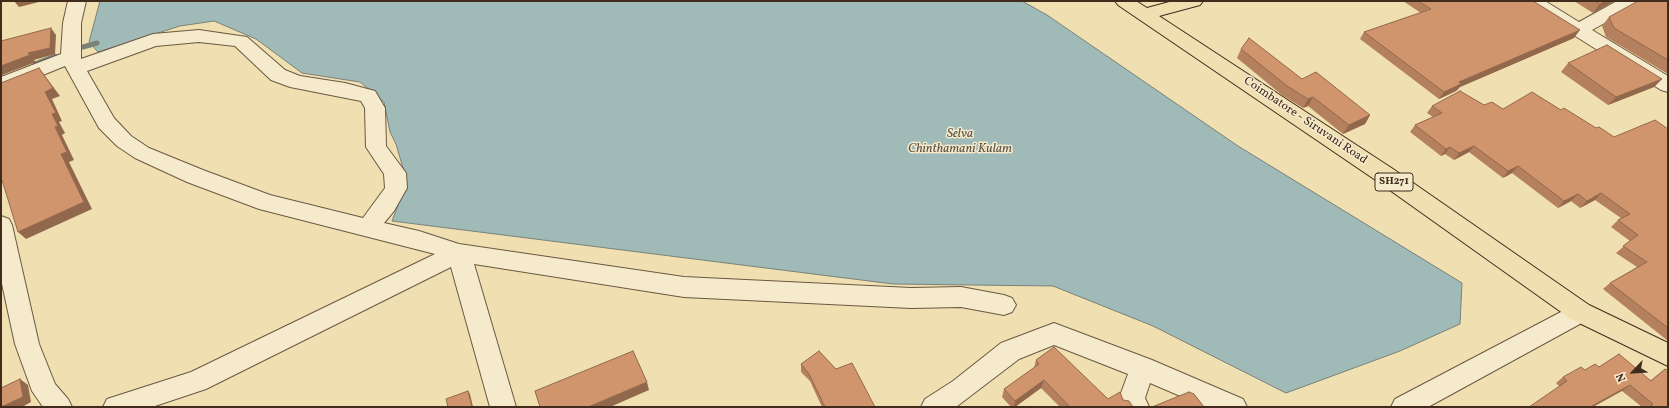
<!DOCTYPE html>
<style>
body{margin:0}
#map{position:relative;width:1669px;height:408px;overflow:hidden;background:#f0dfb1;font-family:Vollkorn,serif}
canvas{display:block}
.frame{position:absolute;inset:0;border:2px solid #402b1d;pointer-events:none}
.north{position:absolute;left:1613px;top:352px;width:40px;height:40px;-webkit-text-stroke:3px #f5eacc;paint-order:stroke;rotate:245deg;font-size:11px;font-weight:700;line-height:16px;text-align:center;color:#402b1d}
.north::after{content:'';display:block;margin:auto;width:14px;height:18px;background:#402b1d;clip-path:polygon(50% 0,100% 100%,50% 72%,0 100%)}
</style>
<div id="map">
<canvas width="1669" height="408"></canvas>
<div class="frame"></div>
<div class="north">N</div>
</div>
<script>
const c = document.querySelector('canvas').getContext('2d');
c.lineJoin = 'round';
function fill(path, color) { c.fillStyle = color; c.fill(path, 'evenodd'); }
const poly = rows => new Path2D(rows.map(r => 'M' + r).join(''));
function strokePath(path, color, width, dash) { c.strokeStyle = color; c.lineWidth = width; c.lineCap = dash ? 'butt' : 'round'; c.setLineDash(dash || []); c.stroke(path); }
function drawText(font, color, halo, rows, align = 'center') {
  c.font = font + ' Vollkorn,serif'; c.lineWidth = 3; c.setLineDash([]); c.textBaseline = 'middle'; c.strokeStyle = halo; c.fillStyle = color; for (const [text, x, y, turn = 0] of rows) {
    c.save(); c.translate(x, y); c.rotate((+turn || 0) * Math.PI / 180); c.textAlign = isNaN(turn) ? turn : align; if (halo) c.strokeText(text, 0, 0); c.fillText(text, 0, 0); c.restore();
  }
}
const water = poly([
 [100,1,1022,1,1047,15,1238,146,1462,283,1460,324,1400,351,1286,393,1153,326,1053,286,893,284,392,221,407,182,396,144,390,132,384,102,360,82,302,73,256,39,214,21,180,26,98,52,89,42,100,1]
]);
fill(water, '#9fbab7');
strokePath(water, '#798179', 1);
strokePath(poly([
 [83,47,97,43],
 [35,64,55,56]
]), '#798179', 5);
const street = poly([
 [68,1,86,1,81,23,81,59,153,34,199,30,247,37,285,70,300,76,345,83,375,91,385,108,386,146,406,173,407,188,394,211,384,223,419,231,459,244,684,277,911,288,961,287,1004,295,1012,298,1016,305,1012,312,1004,315,961,307,911,308,684,297,474,264,516,407,490,407,451,267,206,389,152,407,103,407,107,399,191,372,435,254,259,209,187,182,135,158,117,146,99,128,65,66,1,92,1,77,61,54,63,23,68,1],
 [199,42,235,46,271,80,290,87,361,101,365,108,366,147,384,174,385,188,363,218,270,195,203,170,149,148,131,136,114,118,87,71,156,46,199,42],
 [1523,1,1545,1,1579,22,1617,1,1640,1,1637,5,1592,30,1668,76,1668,92,1661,90,1526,5,1523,1],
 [1,216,9,219,12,225,39,344,55,384,68,399,72,407,43,407,32,391,15,344,1,279,1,216],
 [1580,302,1589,305,1592,312,1589,319,1428,407,1391,407,1395,399,1580,302],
 [1054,323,1152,360,1243,399,1247,407,1206,407,1150,383,1145,398,1149,407,1121,407,1118,401,1128,374,1054,345,1019,359,956,407,921,407,925,399,953,381,1001,343,1054,323]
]);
const primary = poly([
 [1115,1,1136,1,1147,8,1173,1,1203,1,1200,5,1159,16,1393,169,1589,305,1668,343,1668,366,1571,319,1377,181,1118,5,1115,1]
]);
strokePath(street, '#6c5842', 2);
strokePath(primary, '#402b1d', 2);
fill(street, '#f5eacc');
fill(primary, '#f0dfb1');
fill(poly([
 [1403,1,1533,1,1574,38,1460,87,1456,91,1439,99,1360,39,1364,32,1421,13],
 [1574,1,1614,1,1593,13],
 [1668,1,1668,74,1606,37,1602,26,1609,17],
 [1241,49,1302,79,1370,115,1365,124,1343,134,1308,106,1303,108,1282,95,1237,58],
 [1568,63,1662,79,1654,87,1608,105,1561,72],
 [1484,105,1503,109,1561,110,1614,137,1668,129,1668,341,1603,289,1610,283,1637,267,1616,253,1630,241,1611,227,1618,220,1621,218,1595,200,1580,208,1571,201,1558,208,1512,173,1503,178,1469,152,1454,160,1445,154,1441,156,1410,132,1415,125,1433,117,1427,113,1432,106],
 [1036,360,1108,399,1123,400,1133,407,1060,407,1041,388,1015,407,1011,407,1002,397,1004,389,1034,368],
 [801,364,836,369,875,407,822,407,810,381,801,372],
 [1599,367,1651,380,1665,369,1668,407,1642,407,1622,391,1559,386,1556,383,1563,377,1585,370]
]), '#b4805e');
fill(poly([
 [14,1,43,1,19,7],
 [1605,1,1614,1,1593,13,1600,4],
 [51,28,56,35,55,54,34,60,36,62,2,75,1,74,1,66],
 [1580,30,1574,38,1460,87,1456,91,1439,99,1444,92,1459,82],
 [39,68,60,96,52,99,62,121,59,122,65,133,62,135,74,160,69,162,92,209,26,239,18,232,61,154,52,114,45,92],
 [1662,79,1654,87,1608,105,1616,97],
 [1313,97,1308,106,1303,108,1308,99],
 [1370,115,1365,124,1343,134,1349,125],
 [1474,146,1469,152,1454,160,1459,153],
 [1450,147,1445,154,1441,156,1446,149],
 [1518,166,1512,173,1503,178,1508,171],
 [1601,193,1595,200,1580,208,1587,201],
 [1578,194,1571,201,1558,208,1564,201],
 [20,379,28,385,31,402,22,407,1,407],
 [1044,380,1041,388,1015,407,1014,407,1015,401],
 [647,382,649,390,610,407,588,407],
 [1630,385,1622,391,1593,407,1590,407],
 [468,391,470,394,473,407,472,407]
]), '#92684c');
const building = poly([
 [1418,1,1533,1,1580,30,1459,82,1461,84,1444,92,1364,32,1431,9,1418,1],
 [1595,1,1605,1,1600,4,1595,1],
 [1638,1,1668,1,1668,60,1614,28,1609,17,1638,1],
 [51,28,50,48,28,53,30,55,1,66,1,41,51,28],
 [1249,38,1302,79,1316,72,1370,115,1349,125,1313,97,1308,99,1287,86,1241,49,1249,38],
 [1607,45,1662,79,1616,97,1568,63,1607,45],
 [39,68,53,88,45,92,56,113,52,114,58,126,55,127,67,152,61,154,84,202,18,232,2,180,1,181,1,83,39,68],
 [1460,91,1484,105,1492,102,1503,109,1532,92,1561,110,1564,108,1596,128,1599,127,1614,137,1655,120,1668,129,1668,328,1610,283,1647,262,1623,246,1638,235,1618,220,1630,214,1601,193,1587,201,1578,194,1564,201,1518,166,1508,171,1474,146,1459,153,1450,147,1446,149,1415,125,1442,113,1432,106,1460,91],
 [1054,347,1108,399,1120,392,1123,400,1129,401,1133,407,1070,407,1044,380,1015,401,1004,389,1039,364,1036,360,1054,347],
 [633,351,647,382,588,407,540,407,535,391,633,351],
 [819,351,836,369,852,363,875,407,825,407,809,374,801,364,819,351],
 [1619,354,1651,381,1665,369,1668,371,1668,407,1650,407,1653,404,1630,385,1590,407,1529,407,1567,381,1563,377,1581,367,1585,370,1595,364,1599,367,1619,354],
 [20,379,23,397,1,407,1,388,20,379],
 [468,391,472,407,448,407,446,399,468,391],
 [1189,392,1194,394,1204,407,1152,407,1189,392]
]);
fill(building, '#d1956d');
strokePath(building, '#92684c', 1);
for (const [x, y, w] of [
 [1394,182,38]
]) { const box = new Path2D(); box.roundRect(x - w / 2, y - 9, w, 18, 3); c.fillStyle = '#f5eacc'; c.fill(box); strokePath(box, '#402b1d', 1); }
drawText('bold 11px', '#402b1d', null, [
 ["SH271",1394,182]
]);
drawText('12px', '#402b1d', '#f5eacc', [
 ["Coimbatore - Siruvani Road",1305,121,34]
]);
drawText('italic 13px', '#584f44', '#f5eacc', [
 ["Selva",960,135],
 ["Chinthamani Kulam",960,150]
]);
</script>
